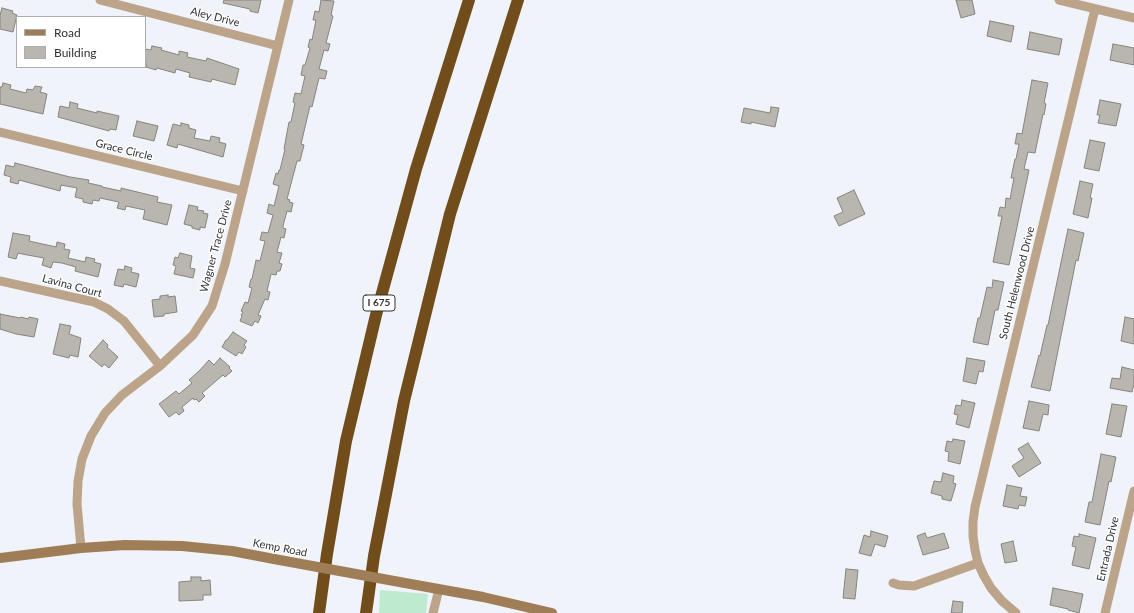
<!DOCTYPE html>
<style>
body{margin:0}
#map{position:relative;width:1134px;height:613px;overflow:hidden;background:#f0f3fa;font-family:Lato,sans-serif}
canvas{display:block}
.legend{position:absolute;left:16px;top:16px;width:130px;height:52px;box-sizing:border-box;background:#fff;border:1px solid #adadae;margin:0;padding:5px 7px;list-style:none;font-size:12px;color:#313235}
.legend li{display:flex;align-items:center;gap:8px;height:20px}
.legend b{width:20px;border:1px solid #adadae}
</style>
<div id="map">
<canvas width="1134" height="613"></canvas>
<ul class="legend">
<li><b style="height:5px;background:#9f7e57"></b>Road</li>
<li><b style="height:11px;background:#b9b5af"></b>Building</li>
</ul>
</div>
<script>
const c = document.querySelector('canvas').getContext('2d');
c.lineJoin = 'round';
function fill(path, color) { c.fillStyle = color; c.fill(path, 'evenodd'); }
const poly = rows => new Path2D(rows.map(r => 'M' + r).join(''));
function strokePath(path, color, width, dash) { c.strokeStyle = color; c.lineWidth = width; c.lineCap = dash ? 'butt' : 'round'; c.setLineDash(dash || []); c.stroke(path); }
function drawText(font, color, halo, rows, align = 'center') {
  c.font = font + ' Lato,sans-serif'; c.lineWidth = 3; c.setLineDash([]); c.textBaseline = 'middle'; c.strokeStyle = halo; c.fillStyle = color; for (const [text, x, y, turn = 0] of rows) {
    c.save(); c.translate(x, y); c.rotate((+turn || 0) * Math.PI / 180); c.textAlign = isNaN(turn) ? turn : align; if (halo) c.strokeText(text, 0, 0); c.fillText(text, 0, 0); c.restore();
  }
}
fill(poly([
 [380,590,428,594,426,613,379,613]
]), '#beebcf');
const building = poly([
 [224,0,261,0,258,13,250,11,250,9,223,3,224,0],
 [321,0,334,1,331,15,333,16,326,43,330,44,328,51,324,50,319,69,327,71,325,79,319,78,312,107,310,106,301,144,304,145,300,161,297,161,287,199,290,200,289,202,293,203,291,212,287,211,283,226,283,228,286,229,284,238,281,237,277,252,282,253,279,263,282,264,280,271,277,271,276,275,271,274,267,291,270,292,268,300,265,299,258,315,261,316,258,323,255,321,252,326,240,321,242,316,241,315,243,312,241,311,245,302,248,303,252,288,249,287,251,279,252,279,256,260,260,261,265,241,260,240,262,232,268,233,273,215,267,213,269,204,274,206,279,186,273,184,276,173,278,174,279,170,280,170,285,149,284,149,289,122,291,122,295,103,293,102,295,93,301,94,305,76,301,75,303,65,305,65,310,48,308,47,310,39,312,40,316,20,313,20,315,11,319,12,321,0],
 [956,0,972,0,975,14,961,18,956,0],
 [2,8,13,11,12,13,17,15,13,32,0,29,0,15,2,8],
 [990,21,1014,26,1011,42,987,36,990,21],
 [1030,32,1062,39,1059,55,1027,49,1030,32],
 [1113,44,1134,48,1134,65,1110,60,1113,44],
 [152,46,162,48,161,50,179,55,179,51,188,53,187,57,206,61,207,58,239,69,235,85,212,79,211,82,189,77,190,73,176,69,175,73,157,68,156,70,146,67,145,49,151,50,152,46],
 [1032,80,1048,83,1044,103,1046,104,1044,115,1043,114,1035,153,1028,152,1024,169,1029,170,1009,265,993,262,1002,216,998,216,1000,207,1005,208,1006,198,1010,199,1014,178,1011,178,1015,159,1016,159,1019,144,1015,144,1017,133,1022,134,1032,80],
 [3,83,11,85,10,89,26,93,27,89,33,90,35,86,42,87,40,92,47,94,43,114,0,104,0,87,2,87,3,83],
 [1100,100,1121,104,1116,126,1098,123,1100,115,1097,115,1100,100],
 [70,102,78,104,77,108,97,113,97,111,119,116,116,130,110,129,109,131,58,117,60,106,69,108,70,102],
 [771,107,779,108,775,127,751,122,751,124,741,122,744,108,770,113,771,107],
 [137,121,158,126,154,141,133,136,137,121],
 [181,123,189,125,189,128,196,130,194,138,210,141,211,136,220,138,219,142,226,144,223,157,178,144,177,148,167,145,173,124,181,126,181,123],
 [1090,140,1105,143,1099,171,1084,168,1090,140],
 [15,163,70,177,89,180,88,183,102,186,102,187,121,191,121,188,158,197,157,202,172,205,167,225,143,219,145,210,126,206,125,210,117,208,119,202,100,198,99,201,93,200,92,204,83,202,83,199,75,197,77,188,61,185,60,191,19,180,18,184,10,182,11,177,4,175,6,165,14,167,15,163],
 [1080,181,1093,184,1090,198,1092,198,1088,218,1073,214,1080,181],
 [854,190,865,214,839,226,834,216,843,212,837,198,854,190],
 [189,205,198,207,197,210,204,211,203,213,208,214,205,228,200,227,200,230,192,228,192,226,184,224,189,205],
 [1068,229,1084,233,1078,261,1076,260,1050,391,1031,387,1039,355,1040,356,1047,325,1048,325,1068,229],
 [13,233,30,236,29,241,56,247,57,242,65,244,64,249,70,250,68,258,85,262,86,257,95,259,94,262,101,264,98,277,75,271,76,267,62,263,53,262,51,268,42,265,44,258,22,254,18,253,16,259,8,257,13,233],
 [180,253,192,256,190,268,195,269,193,278,174,274,176,266,173,265,175,257,178,258,180,253],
 [125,266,132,268,131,272,139,274,136,287,124,284,123,287,114,285,118,269,124,270,125,266],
 [993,280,1004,282,998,310,995,310,988,345,973,342,978,318,980,318,987,287,992,288,993,280],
 [168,295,168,297,175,296,177,312,164,314,164,316,154,317,152,300,160,299,160,296,168,295],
 [0,314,20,318,21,317,28,319,29,317,38,319,34,337,16,334,0,329,0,314],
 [1125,317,1134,319,1134,344,1121,341,1125,317],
 [60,324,71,326,69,334,81,338,78,357,70,355,69,358,53,354,60,324],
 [233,332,247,341,244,345,246,347,242,354,239,352,236,356,222,347,226,340,227,340,233,332],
 [103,340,108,345,107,347,118,357,109,368,104,364,102,367,89,356,103,340],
 [220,358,230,367,229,368,232,371,225,377,223,375,202,393,205,396,199,402,196,399,194,400,193,398,182,407,184,411,179,415,176,412,169,417,159,404,176,391,179,394,192,383,189,380,200,370,209,360,214,365,220,358],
 [967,358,985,361,983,372,979,371,976,384,963,381,967,358],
 [1122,367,1134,370,1134,384,1132,392,1110,388,1112,378,1120,379,1122,367],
 [962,400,975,403,969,428,956,424,958,415,954,414,956,405,961,406,962,400],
 [1029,401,1049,405,1048,415,1043,414,1039,431,1023,428,1029,401],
 [1112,404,1127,406,1121,437,1106,434,1112,404],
 [953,439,965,441,960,464,948,461,949,452,945,451,947,441,952,442,953,439],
 [1028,443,1041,463,1019,477,1012,466,1024,458,1018,449,1028,443],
 [1101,454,1116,457,1111,482,1109,481,1100,525,1085,522,1089,502,1092,502,1101,454],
 [943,473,954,476,953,483,956,484,951,501,942,499,942,496,931,493,934,481,941,482,943,473],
 [1007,485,1022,488,1020,496,1027,497,1025,506,1019,505,1018,509,1003,506,1007,485],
 [871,531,888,536,885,547,875,544,871,556,859,553,864,535,870,537,871,531],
 [925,533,927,538,944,533,949,548,923,555,917,536,925,533],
 [1079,534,1096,538,1089,569,1072,565,1076,547,1072,546,1074,536,1079,537,1079,534],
 [1013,541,1017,561,1005,563,1001,544,1013,541],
 [846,569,858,570,855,599,843,598,846,569],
 [191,577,201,577,201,581,210,580,211,595,203,595,203,600,179,601,179,582,191,581,191,577],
 [1053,588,1083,594,1079,613,1068,610,1068,609,1050,605,1053,588],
 [953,601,963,602,962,613,951,613,953,601]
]);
fill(building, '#b9b5af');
strokePath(building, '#87847e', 1);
strokePath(poly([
 [100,0,278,46],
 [1059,0,1134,18],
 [0,132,243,191],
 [0,281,94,302,108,309,124,321,160,366],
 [81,548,77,504,78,481,82,459,91,436,105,413,122,395,160,366,193,335,212,306,225,264,289,0],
 [893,583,899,585,914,586,978,563],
 [433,613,439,589],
 [1016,613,1002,601,991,588,984,576,978,563,975,550,973,536,973,522,975,507,1095,9],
 [1105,613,1134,491]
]), '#bba48a', 9);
strokePath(poly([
 [0,558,81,548,125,545,182,546,232,551,274,559],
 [416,585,483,597,552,613]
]), '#9f7e57', 10);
strokePath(poly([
 [319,613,327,554,346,441,376,315,416,169,469,0],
 [366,613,374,556,404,401,450,214,518,0]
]), '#714d1c', 12);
strokePath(poly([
 [274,559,416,585]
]), '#9f7e57', 10);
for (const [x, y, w] of [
 [379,303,32]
]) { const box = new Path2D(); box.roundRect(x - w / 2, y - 8, w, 16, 3); c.fillStyle = '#fff'; c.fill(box); strokePath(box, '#313235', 1); }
drawText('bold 10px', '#313235', null, [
 ["I 675",379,303]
]);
drawText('11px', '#313235', '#fff', [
 ["Aley Drive",215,17,14],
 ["Grace Circle",124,150,14],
 ["Wagner Trace Drive",216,246,-75],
 ["South Helenwood Drive",1017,283,-76],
 ["Lavina Court",72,286,15],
 ["Kemp Road",280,548,11],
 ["Entrada Drive",1108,549,-77]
]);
</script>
